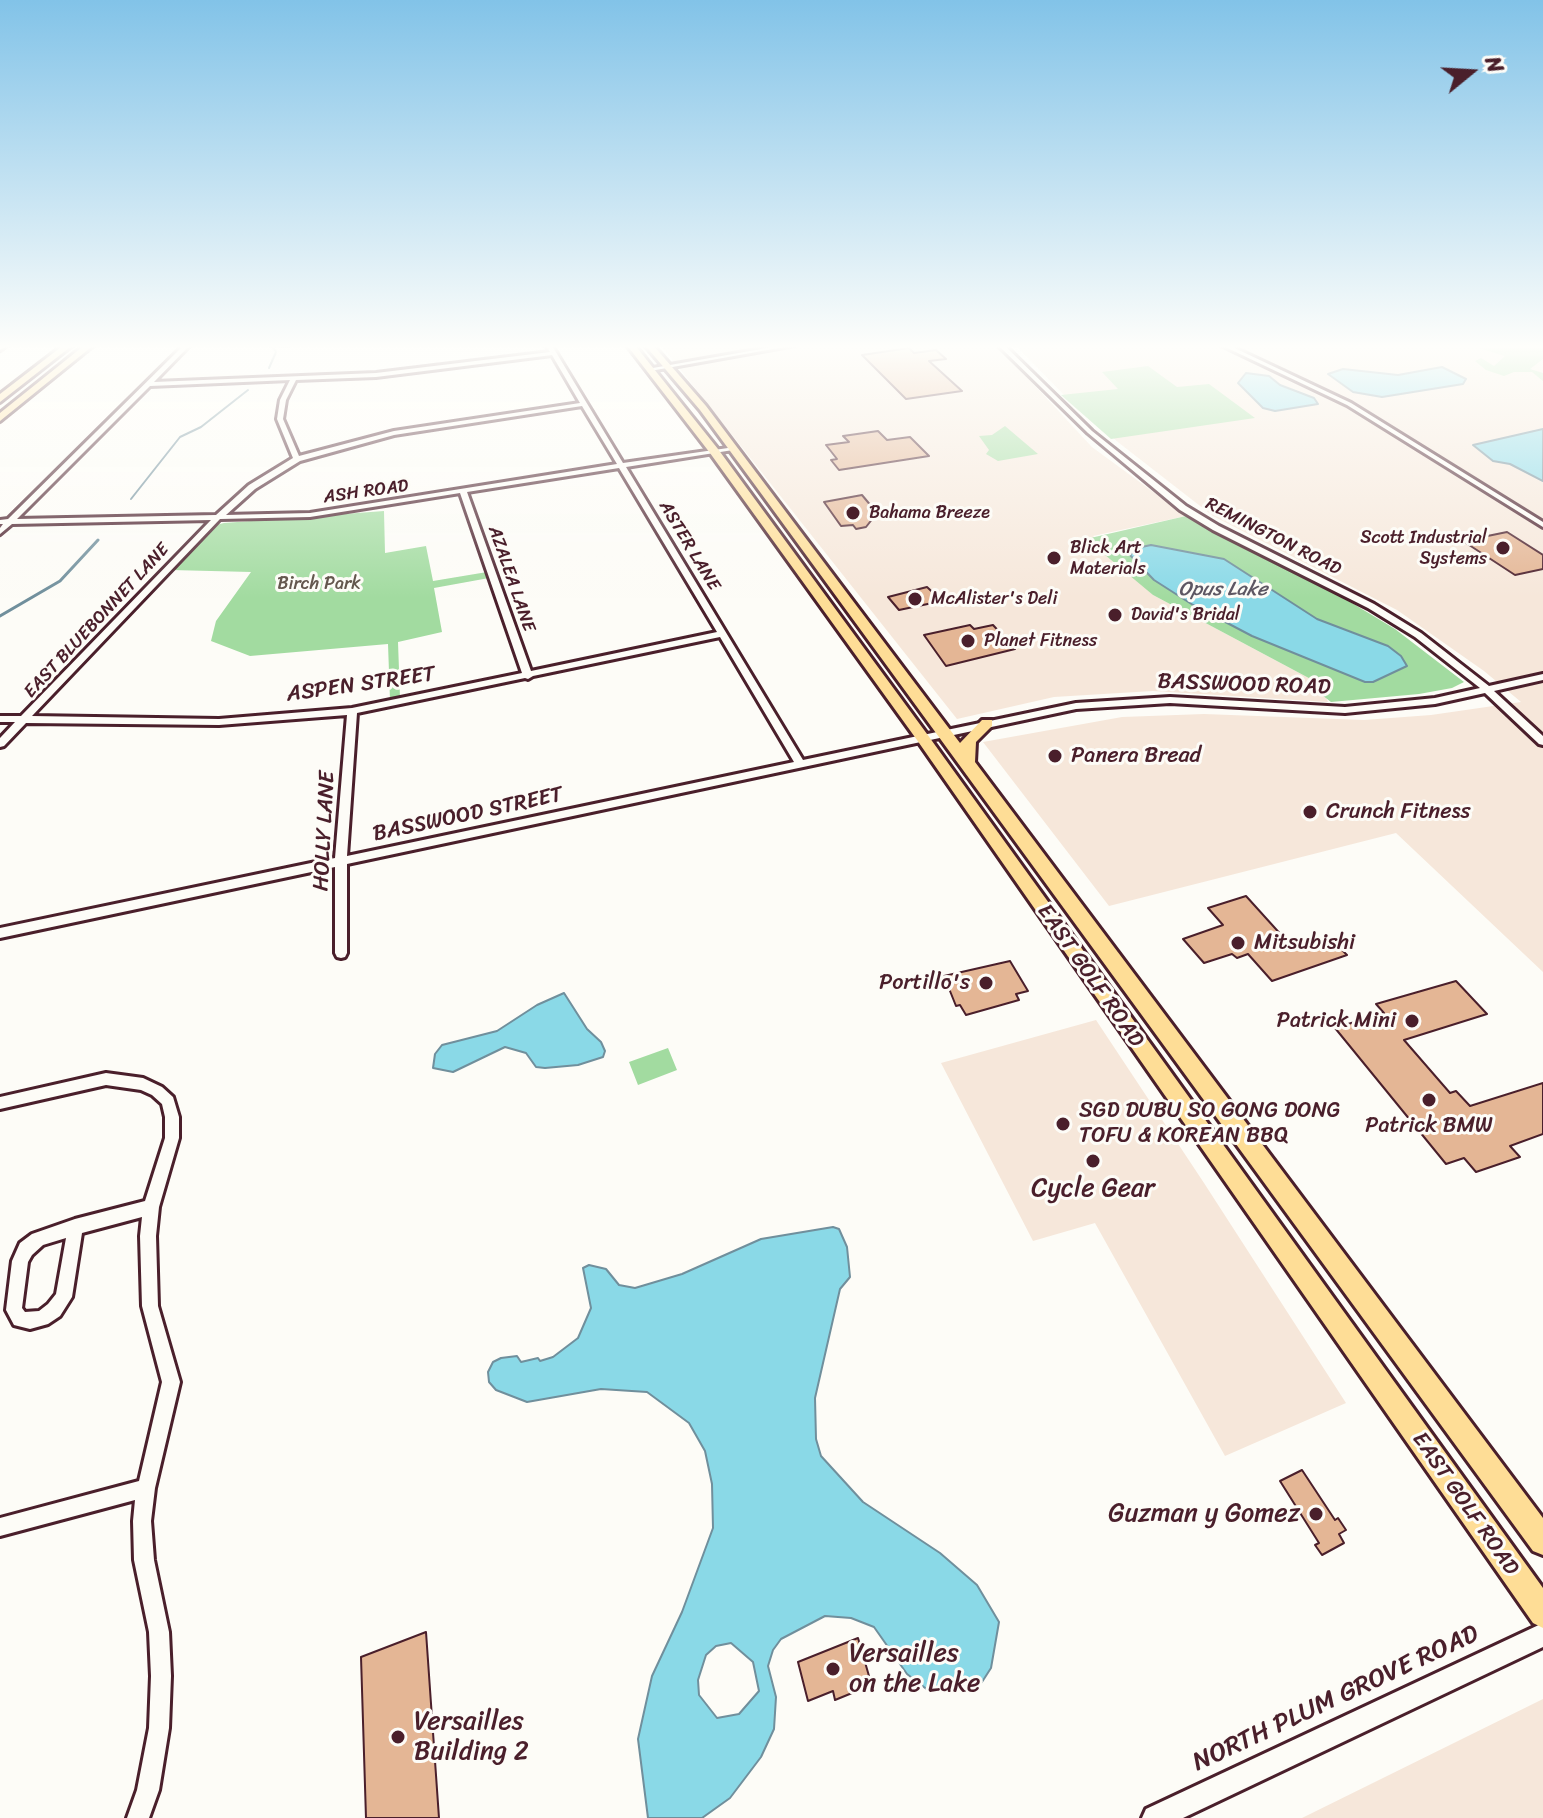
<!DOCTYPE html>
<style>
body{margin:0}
#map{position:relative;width:1543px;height:1818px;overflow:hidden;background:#fdfcf7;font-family:Sriracha,sans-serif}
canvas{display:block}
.north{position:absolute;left:1431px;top:32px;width:80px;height:80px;-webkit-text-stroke:6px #fdfcf7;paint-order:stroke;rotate:72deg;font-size:22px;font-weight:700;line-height:32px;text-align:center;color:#4a1f2b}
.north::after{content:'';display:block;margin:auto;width:28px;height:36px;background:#4a1f2b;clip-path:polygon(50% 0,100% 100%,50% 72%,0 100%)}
</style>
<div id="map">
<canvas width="1543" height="1818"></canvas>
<div class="north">N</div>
</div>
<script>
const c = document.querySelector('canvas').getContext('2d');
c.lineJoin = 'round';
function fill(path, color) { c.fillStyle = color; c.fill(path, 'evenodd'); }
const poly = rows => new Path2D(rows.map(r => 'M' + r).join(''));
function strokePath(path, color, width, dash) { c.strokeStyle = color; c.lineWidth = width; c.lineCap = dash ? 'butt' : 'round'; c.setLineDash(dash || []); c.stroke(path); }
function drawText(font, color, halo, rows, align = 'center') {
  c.font = font + ' Sriracha,sans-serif'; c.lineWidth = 6; c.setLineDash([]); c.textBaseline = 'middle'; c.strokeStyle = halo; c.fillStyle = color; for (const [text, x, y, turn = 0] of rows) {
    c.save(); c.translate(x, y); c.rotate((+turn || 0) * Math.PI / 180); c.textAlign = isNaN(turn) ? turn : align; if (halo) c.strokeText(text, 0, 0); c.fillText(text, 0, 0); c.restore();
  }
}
fill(poly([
 [660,344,996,344,1092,447,1186,516,1093,536,1153,595,1320,684,1328,702,1153,691,1054,697,957,719],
 [1014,344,1543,344,1543,972,1396,833,1109,906,983,742,1122,717,1204,714,1364,720,1431,715,1521,702,1484,671,1397,610,1213,516,1119,443,1063,394],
 [1096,1020,1204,1183,1346,1403,1225,1456,1095,1223,1033,1241,941,1063],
 [1543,1699,1543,1818,1302,1818]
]), '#f6e7da');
fill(poly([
 [1495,344,1543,344,1543,359,1530,369,1543,373,1543,381,1532,372,1514,372,1504,376,1486,370,1475,361,1481,358,1494,366,1505,356,1478,348],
 [1148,366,1177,387,1209,384,1255,418,1111,439,1061,395,1118,389,1102,372],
 [1005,426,1038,454,998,461,986,454,989,450,979,436,992,435],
 [384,511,385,553,426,546,433,581,487,572,489,578,434,588,442,632,398,642,400,698,390,700,388,644,250,656,211,641,216,621,251,572,171,570,212,526,224,523],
 [1186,516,1347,600,1395,629,1464,682,1452,688,1419,694,1331,702,1322,695,1317,687,1320,684,1153,595,1086,539],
 [668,1048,677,1070,638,1085,629,1062]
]), '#a2dba0');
const water = poly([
 [1442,367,1466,379,1463,384,1382,397,1353,392,1328,374,1343,369,1398,375,1442,367],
 [1246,373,1269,376,1280,385,1314,398,1318,404,1275,411,1263,408,1238,383,1246,373],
 [1543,429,1543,481,1510,464,1493,461,1473,445,1543,429],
 [1151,545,1224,559,1317,619,1388,646,1401,656,1407,666,1373,682,1365,682,1252,636,1193,605,1154,580,1130,555,1137,548,1151,545],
 [564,993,587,1029,601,1042,605,1051,603,1057,578,1065,545,1068,536,1067,526,1053,505,1047,453,1072,433,1068,435,1054,442,1045,497,1031,537,1005,564,993],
 [833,1227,839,1229,847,1247,850,1277,840,1289,815,1398,816,1439,821,1456,863,1502,940,1553,977,1585,999,1622,991,1668,982,1682,968,1689,929,1691,907,1674,874,1627,851,1618,825,1616,781,1639,773,1650,768,1666,776,1697,774,1729,761,1757,730,1798,702,1818,648,1818,638,1739,652,1676,682,1612,713,1528,712,1484,705,1451,689,1423,647,1392,601,1389,527,1402,496,1390,489,1382,488,1372,493,1362,501,1358,517,1356,521,1362,538,1358,540,1361,553,1357,578,1338,591,1308,583,1268,589,1265,606,1269,619,1285,635,1288,682,1274,761,1239,833,1227],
 [731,1643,753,1662,759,1691,739,1714,717,1718,699,1695,698,1680,706,1655,716,1646,731,1643]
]);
fill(water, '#8ad9e7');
strokePath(water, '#708f9c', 2);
strokePath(poly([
 [257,344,273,347,343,344],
 [269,368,276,352,273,347],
 [131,499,180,437,201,427,248,390]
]), '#708f9c', 2);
strokePath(poly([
 [0,616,60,581,98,540]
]), '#708f9c', 3);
const building = poly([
 [909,348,914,353,936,350,946,359,929,361,962,391,906,399,862,355,909,348],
 [878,431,887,440,910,437,929,456,839,470,831,460,837,459,826,445,849,442,843,436,878,431],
 [862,495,877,513,866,527,856,529,853,525,841,526,824,502,862,495],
 [1507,532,1543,555,1543,569,1515,575,1463,541,1507,532],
 [927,587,942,601,899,610,888,597,927,587],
 [970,625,974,629,993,625,1015,649,946,666,924,635,970,625],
 [1246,896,1293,948,1328,936,1347,955,1272,981,1248,954,1237,958,1232,954,1204,963,1183,939,1223,925,1208,908,1246,896],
 [1010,961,1028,991,1016,994,1019,1000,966,1015,960,1005,956,1006,944,976,1010,961],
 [1456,981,1487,1014,1404,1040,1450,1093,1456,1091,1470,1106,1543,1083,1543,1134,1510,1146,1520,1157,1476,1172,1464,1158,1446,1164,1335,1028,1384,1013,1376,1004,1456,981],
 [1302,1470,1335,1520,1338,1518,1346,1530,1339,1534,1344,1543,1322,1555,1315,1545,1319,1543,1280,1481,1302,1470],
 [426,1632,439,1818,366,1818,361,1657,426,1632],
 [858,1638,869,1676,854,1682,857,1691,835,1700,833,1691,808,1701,798,1662,858,1638]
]);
fill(building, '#e4b695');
strokePath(building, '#4a1f2b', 2);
const minor = poly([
 [3,344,9,344,0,350,0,345,3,344],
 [185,344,191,344,154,382,376,373,550,352,545,344,551,344,623,463,735,447,737,448,733,450,626,467,803,760,1076,703,1170,697,1345,707,1435,698,1480,688,1415,637,1368,608,1213,530,1180,510,1088,433,997,344,1003,344,1092,431,1186,506,1219,526,1374,604,1421,633,1489,686,1543,674,1543,680,1494,691,1543,736,1543,745,1539,744,1485,693,1435,704,1345,713,1170,703,1076,709,347,864,347,953,345,957,341,958,337,957,335,953,335,867,0,938,0,928,335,858,347,715,219,725,26,723,4,746,0,747,0,738,15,722,0,722,0,716,21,716,211,520,12,524,0,534,0,528,3,524,0,524,0,520,8,519,185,344],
 [552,355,580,403,394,431,299,456,283,419,286,400,296,380,376,377,552,355],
 [290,380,280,400,277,419,293,458,249,485,216,515,17,519,150,386,290,380],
 [582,406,617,464,310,513,226,515,255,489,300,461,394,435,582,406],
 [619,468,717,632,531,671,467,492,619,468],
 [460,493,522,673,352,708,219,719,32,716,220,519,310,517,460,493],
 [720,637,794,762,347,856,357,713,525,678,528,679,533,676,720,637],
 [790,344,801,344,650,371,647,369,790,344],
 [1219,344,1226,344,1351,403,1543,522,1543,527,1347,405,1219,344],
 [106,1073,143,1078,162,1087,173,1097,179,1117,179,1138,159,1207,156,1236,158,1306,180,1382,155,1488,151,1521,154,1560,169,1632,171,1676,169,1728,159,1790,149,1818,127,1818,137,1790,149,1728,151,1676,149,1632,134,1560,133,1521,135,1500,0,1536,0,1518,139,1481,162,1382,142,1306,140,1236,142,1217,82,1233,72,1297,60,1316,48,1324,30,1329,14,1325,6,1310,12,1261,20,1243,32,1234,75,1219,145,1201,165,1138,165,1117,162,1104,152,1095,141,1090,106,1085,0,1109,0,1097,106,1073],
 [66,1238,56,1294,48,1304,39,1311,25,1312,22,1308,28,1262,32,1255,43,1245,66,1238]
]);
const tertiary = poly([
 [1543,1623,1543,1647,1183,1818,1142,1818,1146,1809,1543,1623]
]);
const primary = poly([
 [65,344,74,344,0,402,0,394,65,344],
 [86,344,95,344,0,421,0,413,86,344],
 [626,344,634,344,718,449,927,734,1543,1588,1543,1628,1533,1623,917,740,710,453,626,344],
 [644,344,652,344,706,406,960,743,982,720,992,720,992,726,976,742,975,762,1543,1518,1543,1555,1533,1551,755,485,700,410,644,344]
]);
strokePath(minor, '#4a1f2b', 6);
strokePath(tertiary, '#4a1f2b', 6);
strokePath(primary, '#4a1f2b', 6);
fill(minor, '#fdfcf7');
fill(tertiary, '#fdfcf7');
fill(primary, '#fedd96');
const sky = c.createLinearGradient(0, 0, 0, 598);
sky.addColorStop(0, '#82c3e8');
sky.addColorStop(0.58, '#fefefb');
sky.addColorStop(1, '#fefefb00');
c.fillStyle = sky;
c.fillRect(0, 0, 1543, 598);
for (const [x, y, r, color] of [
 [853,513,8,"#4a1f2b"],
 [1503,548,8,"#4a1f2b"],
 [1054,558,8,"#4a1f2b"],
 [915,599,8,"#4a1f2b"],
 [1115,615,8,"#4a1f2b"],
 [968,641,8,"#4a1f2b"],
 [1055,756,8,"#4a1f2b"],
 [1310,812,8,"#4a1f2b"],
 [1238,943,8,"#4a1f2b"],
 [986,983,8,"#4a1f2b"],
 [1412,1021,8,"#4a1f2b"],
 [1429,1100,8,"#4a1f2b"],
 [1063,1124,8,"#4a1f2b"],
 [1093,1161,8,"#4a1f2b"],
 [1316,1514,8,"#4a1f2b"],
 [833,1669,8,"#4a1f2b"],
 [398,1737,8,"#4a1f2b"]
]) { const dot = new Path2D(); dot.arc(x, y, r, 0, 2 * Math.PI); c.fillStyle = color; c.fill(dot); strokePath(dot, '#fdfcf7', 3); }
drawText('18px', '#4a1f2b', '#fdfcf7', [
 ["ASH ROAD",366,492,-8],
 ["REMINGTON ROAD",1273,537,27],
 ["ASTER LANE",689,546,59],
 ["AZALEA LANE",511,579,71],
 ["EAST BLUEBONNET LANE",97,621,-47]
]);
drawText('18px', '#4a1f2b', '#fdfcf7', [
 ["Bahama Breeze",869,513],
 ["Scott Industrial",1487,538,"right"],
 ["Systems",1487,559,"right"],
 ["Blick Art",1070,548],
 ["Materials",1070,569],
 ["McAlister's Deli",931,599],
 ["David's Bridal",1131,615],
 ["Planet Fitness",984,641]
], 'left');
drawText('18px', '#64574e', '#fdfcf7', [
 ["Birch Park",319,584]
]);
drawText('italic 20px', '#5d5763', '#fdfcf7', [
 ["Opus Lake",1223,590]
]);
drawText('22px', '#4a1f2b', '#fdfcf7', [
 ["ASPEN STREET",361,685,-8],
 ["BASSWOOD ROAD",1244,685,2],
 ["BASSWOOD STREET",468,815,-12],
 ["HOLLY LANE",325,831,-87],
 ["EAST GOLF ROAD",1090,976,55],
 ["EAST GOLF ROAD",1465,1504,55]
]);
drawText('22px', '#4a1f2b', '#fdfcf7', [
 ["Panera Bread",1071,756],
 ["Crunch Fitness",1326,812],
 ["Mitsubishi",1254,943],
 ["Portillo's",970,983,"right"],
 ["Patrick Mini",1396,1021,"right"],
 ["SGD DUBU SO GONG DONG",1079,1111],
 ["TOFU & KOREAN BBQ",1079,1136],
 ["Patrick BMW",1429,1126,"center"]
], 'left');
drawText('26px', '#4a1f2b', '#fdfcf7', [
 ["Cycle Gear",1093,1189,"center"],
 ["Guzman y Gomez",1300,1514,"right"],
 ["Versailles",849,1654],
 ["on the Lake",849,1684],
 ["Versailles",414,1722],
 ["Building 2",414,1752]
], 'left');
drawText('26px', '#4a1f2b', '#fdfcf7', [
 ["NORTH PLUM GROVE ROAD",1336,1699,-25]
]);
</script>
